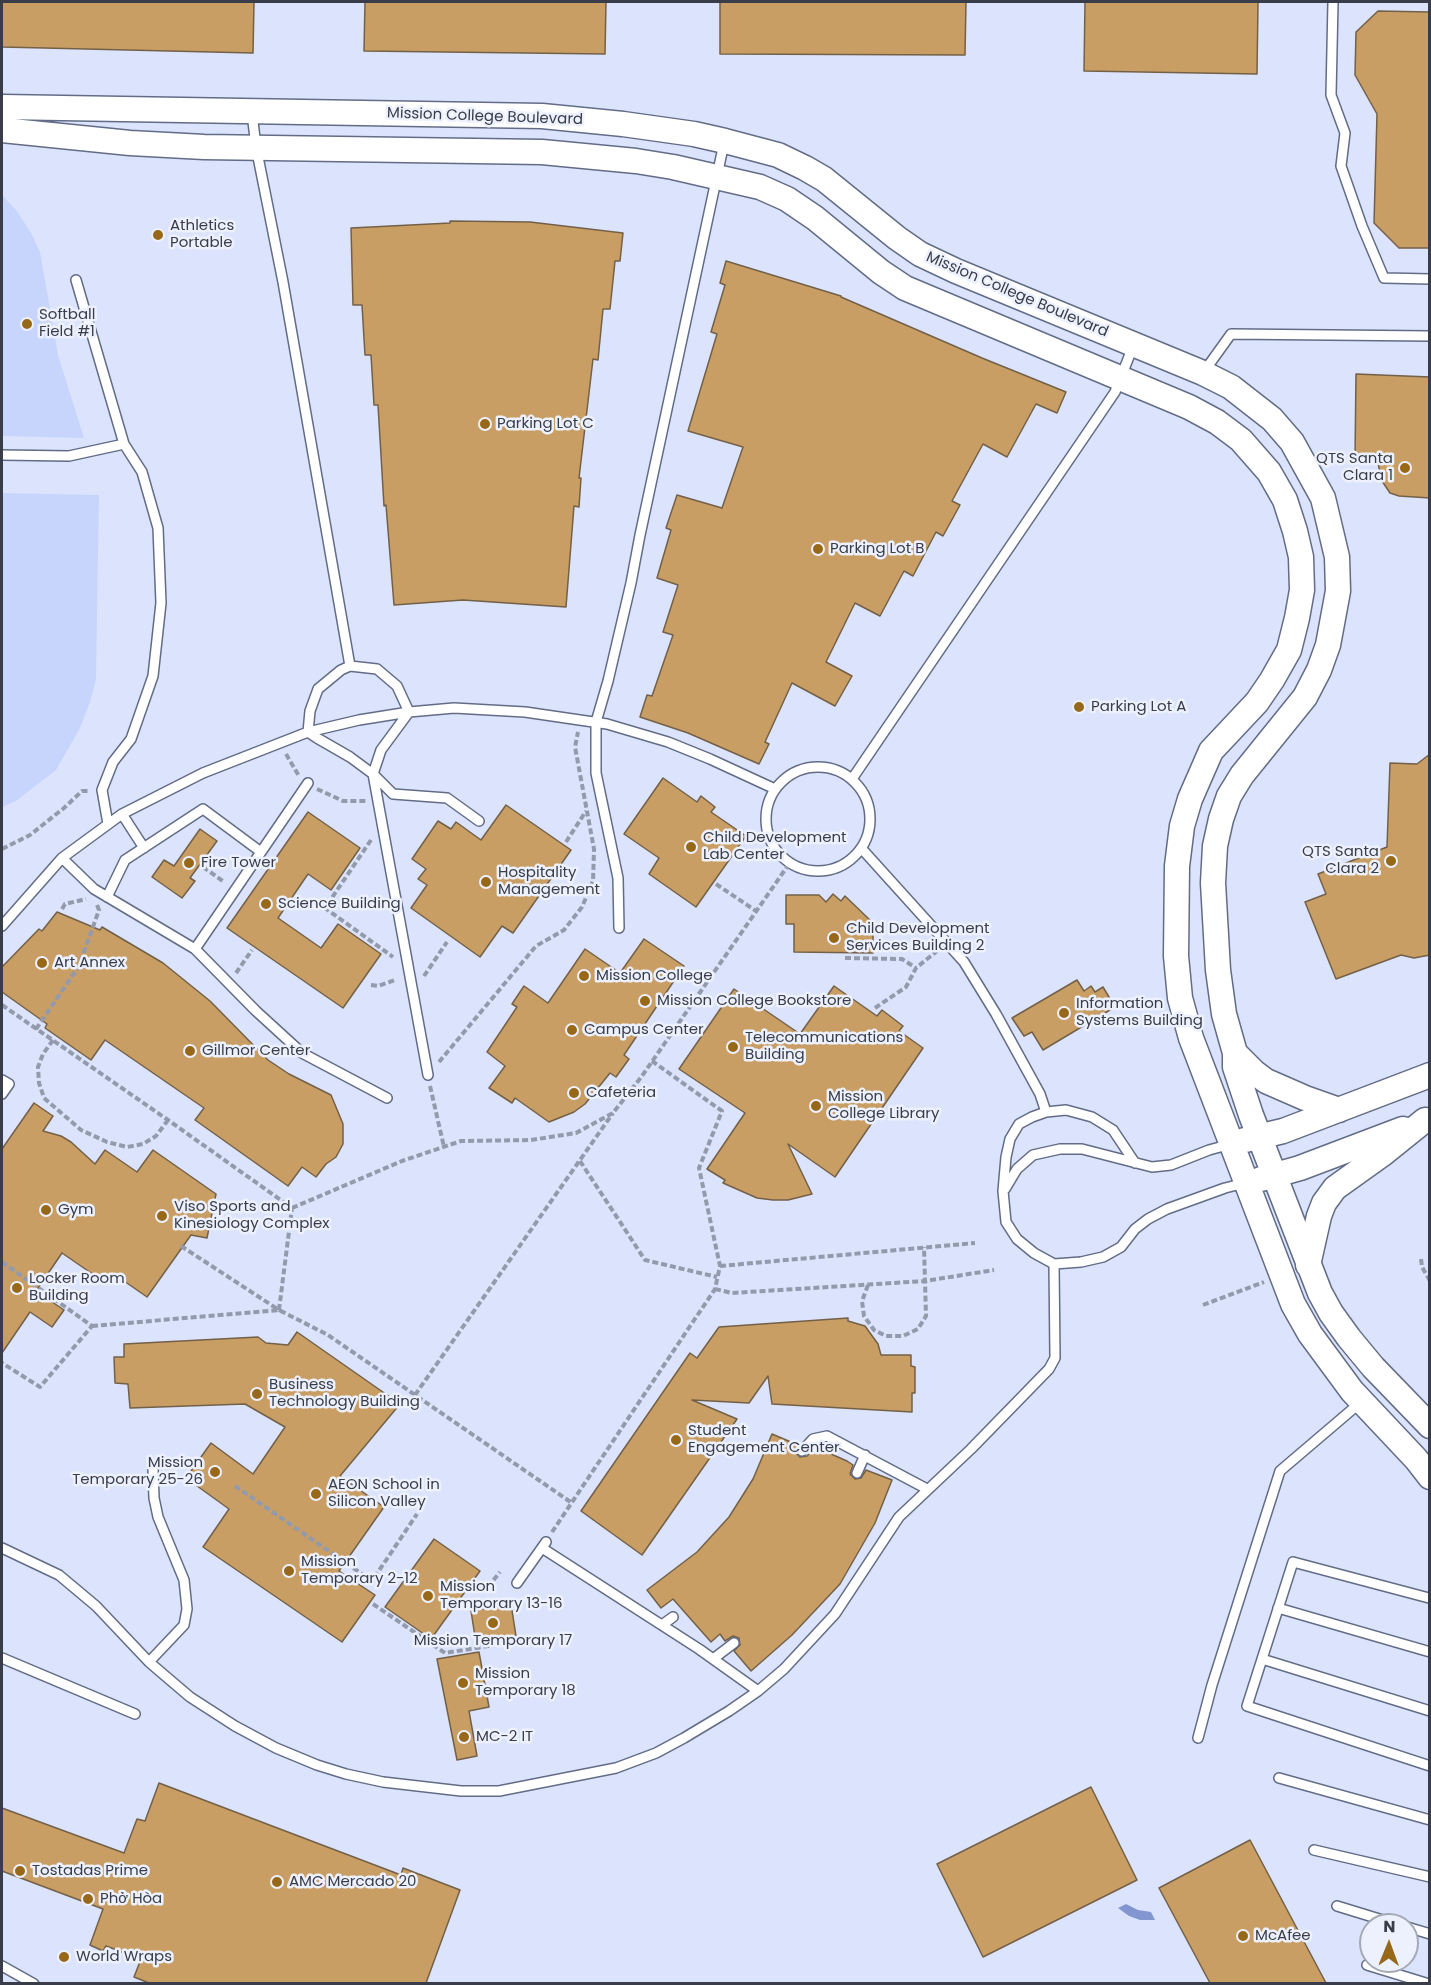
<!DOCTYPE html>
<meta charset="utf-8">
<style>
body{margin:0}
#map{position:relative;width:1431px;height:1985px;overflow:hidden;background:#dbe4fc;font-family:Poppins,sans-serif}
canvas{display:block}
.frame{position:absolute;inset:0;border:3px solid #383d49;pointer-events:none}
.north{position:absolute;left:1359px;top:1913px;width:60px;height:60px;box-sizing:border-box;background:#edf1fe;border:2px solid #a5a9b6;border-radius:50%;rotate:1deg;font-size:16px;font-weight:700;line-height:24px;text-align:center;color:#383d49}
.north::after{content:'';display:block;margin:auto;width:21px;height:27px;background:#986819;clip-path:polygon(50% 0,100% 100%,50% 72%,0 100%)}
</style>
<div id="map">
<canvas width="1431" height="1985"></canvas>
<div class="frame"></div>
<div class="north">N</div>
</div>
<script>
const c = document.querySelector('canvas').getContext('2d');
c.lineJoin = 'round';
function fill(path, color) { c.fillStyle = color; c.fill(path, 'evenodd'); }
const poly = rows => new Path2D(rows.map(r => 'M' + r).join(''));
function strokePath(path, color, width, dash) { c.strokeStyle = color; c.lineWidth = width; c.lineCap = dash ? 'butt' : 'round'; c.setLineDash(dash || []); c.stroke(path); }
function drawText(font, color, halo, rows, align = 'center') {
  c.font = font + ' Poppins,sans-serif'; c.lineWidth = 5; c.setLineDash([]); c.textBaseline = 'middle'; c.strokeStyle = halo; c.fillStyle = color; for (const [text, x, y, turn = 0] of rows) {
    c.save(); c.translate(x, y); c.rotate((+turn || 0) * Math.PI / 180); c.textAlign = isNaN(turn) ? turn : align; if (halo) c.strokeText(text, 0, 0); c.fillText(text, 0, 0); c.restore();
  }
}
fill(poly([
 [2,195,16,210,31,233,40,252,58,355,84,438,2,436],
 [2,493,99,495,96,679,90,702,80,728,56,770,16,801,2,807]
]), '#c7d5fd');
fill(poly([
 [1126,1904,1138,1910,1151,1912,1155,1920,1140,1920,1129,1916,1118,1908]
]), '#8396d2');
const building = poly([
 [2,2,254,2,253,53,2,47,2,2],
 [365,2,606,2,605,54,364,51,365,2],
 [720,2,966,2,965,55,720,54,720,2],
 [1085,2,1258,2,1257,74,1084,71,1085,2],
 [1378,11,1430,12,1430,248,1399,248,1374,223,1377,114,1355,75,1356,32,1378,11],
 [450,221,530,222,623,233,620,261,615,261,610,309,603,309,598,360,593,359,579,478,581,478,579,507,574,506,566,607,463,600,394,605,386,505,384,506,378,405,374,405,371,355,365,355,362,305,353,305,351,228,450,223,450,221],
 [726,261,841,296,841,297,982,358,1066,392,1057,413,1036,404,1007,457,983,444,952,501,960,505,943,536,936,532,913,576,904,571,880,616,855,603,826,662,852,676,835,706,792,683,765,742,769,744,759,764,688,733,640,717,647,695,652,696,673,635,663,632,678,585,657,578,671,530,666,528,677,495,722,508,743,447,688,431,717,334,711,332,725,285,720,283,726,261],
 [1356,374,1430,377,1430,498,1399,496,1390,493,1382,481,1377,459,1355,458,1356,374],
 [1430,754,1430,955,1414,958,1401,955,1336,979,1305,902,1326,894,1318,874,1387,847,1390,763,1417,764,1430,754],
 [663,778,697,802,701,796,715,807,711,812,746,836,696,907,649,874,659,858,624,834,663,778],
 [506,805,571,850,513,933,502,926,480,957,411,908,427,885,418,879,426,869,412,859,438,821,451,829,456,822,481,840,506,805],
 [308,812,360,848,331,890,308,874,278,918,321,948,338,924,381,954,343,1008,227,928,308,812],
 [200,829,217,841,190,878,195,881,182,898,152,877,164,860,174,866,200,829],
 [833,894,841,901,845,896,873,923,873,953,794,952,794,924,786,924,786,895,819,895,826,902,833,894],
 [57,912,100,930,102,927,163,963,210,1001,268,1060,289,1074,331,1095,343,1124,343,1144,336,1157,326,1164,316,1177,302,1167,288,1186,195,1120,204,1108,105,1040,91,1060,45,1028,47,1024,2,992,2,967,39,929,42,931,57,912],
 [644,939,684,966,624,1055,629,1059,616,1077,610,1073,585,1104,574,1112,549,1122,515,1098,512,1103,489,1088,505,1066,487,1052,517,1007,512,1004,524,986,548,1003,585,949,620,973,644,939],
 [1077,980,1084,991,1091,986,1095,992,1103,987,1115,1007,1043,1050,1032,1032,1024,1036,1012,1018,1077,980],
 [834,986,877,1016,882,1010,903,1026,899,1031,923,1048,835,1177,788,1144,812,1194,788,1200,773,1200,757,1198,723,1183,725,1180,707,1169,745,1113,679,1069,734,989,800,1034,834,986],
 [34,1103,53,1116,43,1131,61,1136,71,1142,95,1164,105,1150,137,1172,153,1150,216,1194,207,1238,191,1235,147,1297,114,1274,107,1284,62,1253,36,1291,64,1310,52,1327,30,1312,2,1353,2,1149,34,1103],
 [848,1318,848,1321,865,1326,878,1344,881,1355,911,1355,911,1366,915,1367,915,1393,912,1393,912,1412,772,1404,768,1376,749,1403,692,1400,737,1419,642,1555,581,1511,690,1353,697,1358,719,1327,848,1318],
 [297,1332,400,1404,340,1476,384,1507,339,1571,375,1595,342,1642,203,1547,229,1509,186,1478,211,1443,253,1474,285,1427,245,1404,130,1408,128,1384,115,1383,114,1357,124,1357,124,1344,258,1337,266,1343,288,1345,297,1332],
 [772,1434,798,1445,795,1452,800,1457,807,1456,815,1447,847,1461,853,1465,850,1474,855,1479,861,1478,866,1470,892,1480,875,1523,840,1584,792,1635,751,1671,734,1651,740,1645,739,1638,733,1636,725,1641,720,1634,711,1642,673,1599,661,1608,647,1590,697,1552,729,1517,753,1479,772,1434],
 [434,1539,480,1571,431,1639,385,1607,434,1539],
 [511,1604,516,1636,476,1643,471,1611,511,1604],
 [479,1652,489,1707,469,1711,477,1756,457,1760,437,1659,479,1652],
 [159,1783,401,1875,403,1868,460,1890,426,1983,149,1983,134,1977,141,1959,106,1946,103,1951,90,1945,103,1909,2,1871,2,1808,124,1853,137,1819,145,1821,159,1783],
 [1091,1787,1137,1880,983,1957,937,1864,1091,1787],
 [1250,1840,1326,1983,1210,1983,1159,1888,1250,1840]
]);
fill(building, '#c99e64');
strokePath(building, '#736048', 1.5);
const service = poly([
 [1333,2,1331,95,1345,133,1341,166,1362,226,1384,278,1430,279],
 [252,113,256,147,283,282,350,666],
 [76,280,124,444,142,472,158,528,161,603,153,676,131,739,113,762,102,790,108,824],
 [1203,373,1231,334,1430,336],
 [2,455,69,456,124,444],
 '766 819a52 52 0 1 1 104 0a52 52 0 1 1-104 0Z',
 [852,779,1115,392,1134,344],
 [122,814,144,848],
 [862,849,964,962,996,1014,1040,1094,1046,1112],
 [62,858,94,889,195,949,256,1011,302,1053,387,1098],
 [107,897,125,860,203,809,261,852],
 [2,926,62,858,122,814,203,773,308,732,359,720,409,712,454,708,525,712,607,724,668,742,710,759,775,789],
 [619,928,618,878,596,773,596,722,608,681,631,583,640,535,724,143],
 [195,949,308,783],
 [428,1075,373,774,381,750,409,712,397,686,377,669,350,666,341,670,318,689,310,711,308,732,317,738,350,757,373,774,393,794,447,798,479,821],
 [2,1080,9,1084,2,1094],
 [1135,1163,1113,1130,1092,1117,1066,1110,1046,1112,1032,1117,1019,1124,1010,1139,1006,1157,1003,1191,1006,1222,1017,1239,1034,1253,1054,1264,1081,1262,1103,1257,1121,1247,1135,1229,1148,1219,1167,1209,1225,1188,1245,1183],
 [1005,1189,1017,1169,1033,1155,1060,1149,1082,1149,1152,1167,1171,1165,1209,1150,1231,1144],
 [802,1451,813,1439,827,1436,927,1489],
 [857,1473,865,1455],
 [2,1548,59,1575,96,1606,149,1662,190,1697,235,1726,276,1748,317,1765,346,1774,383,1782,461,1791,499,1791,616,1768,656,1753,684,1738,729,1711,758,1691,784,1669,835,1614,899,1517,971,1449,1049,1369,1055,1358,1054,1264],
 [542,1548,699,1649,758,1691],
 [517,1583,546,1542],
 [1429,1598,1293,1562,1247,1706,1430,1766],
 [1278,1608,1430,1652],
 [662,1625,673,1617],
 [2,1658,135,1714],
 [713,1659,734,1643],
 [1262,1659,1430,1711],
 [149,1662,184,1625,187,1609,184,1580,158,1517,154,1498,153,1469],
 [1198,1738,1212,1685,1280,1471,1361,1402],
 [1279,1778,1430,1820],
 [1314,1850,1430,1877],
 [1337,1906,1399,1925],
 [1407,1927,1430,1934],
 [1367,1965,1429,1984],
 [2,1966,34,1984]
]);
const tertiary = poly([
 [2,107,542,116,623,124,694,134,725,141,778,155,805,168,824,179,897,238,920,254,956,271,1203,373,1231,387,1272,419,1292,442,1323,498,1337,557,1338,591,1328,645,1319,670,1305,697,1242,775,1229,796,1221,819,1215,846,1213,883,1218,970,1224,1014,1235,1053,1235,1067,1251,1115,1320,1293,1331,1313,1349,1338,1373,1367,1430,1426],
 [2,130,130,143,204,147,542,152,636,161,673,167,760,187,787,199,815,218,881,272,905,288,1189,407,1217,422,1241,440,1269,472,1285,500,1295,531,1301,557,1302,590,1297,618,1289,650,1272,680,1257,702,1211,751,1190,799,1182,826,1177,866,1176,956,1180,998,1191,1038,1293,1304,1310,1334,1352,1391,1416,1459,1430,1477],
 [1235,1053,1254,1072,1266,1081,1305,1098,1339,1110],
 [1245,1140,1283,1131,1430,1075],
 [1261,1179,1300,1168,1403,1129],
 [1308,1265,1319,1216,1324,1203,1335,1188,1384,1153,1425,1120]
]);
strokePath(service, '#626c86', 12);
strokePath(tertiary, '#626c86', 27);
strokePath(poly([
 [286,754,299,776],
 [317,789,343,801,366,801],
 [371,840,325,908,393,957],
 [566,842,586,811],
 [2,849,30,835,64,808,82,791,89,791],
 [203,867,224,882],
 [716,884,756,911],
 [62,909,65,904,86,899],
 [845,958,902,959,916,968],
 [236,973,252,950],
 [424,976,447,942],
 [371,985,378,986,395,980],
 [2,1005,168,1120,292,1208],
 [875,1008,906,987,916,968,937,951],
 [36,1029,79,966,99,910,97,905],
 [53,1040,43,1054,38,1067,39,1083,44,1098,81,1130,107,1142,127,1147,143,1144,156,1136,168,1120],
 [439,1062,536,946,564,930,582,907,593,881,594,849,575,747,578,732],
 [430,1086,444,1147],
 [580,1161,645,1260,717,1277],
 [292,1208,402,1161,461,1141,531,1140,576,1133,613,1113,642,1076,789,864],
 [181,1246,279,1310,292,1208],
 [1421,1259,1422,1267,1430,1281],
 [2,1262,92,1326,40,1387,2,1363],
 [720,1266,975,1243],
 [868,1285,862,1301,864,1316,874,1330,886,1336,903,1336,918,1329,926,1316,924,1247],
 [715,1289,732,1293,925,1281,994,1270],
 [1203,1305,1264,1282],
 [92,1326,279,1310,328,1335,572,1503],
 [415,1395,613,1113],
 [235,1486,372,1581,417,1514],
 [552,1532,715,1289,720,1266,699,1168,722,1111,652,1061],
 [470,1584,478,1588,487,1586,492,1582,500,1572],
 [373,1604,445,1653,526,1640]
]), '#929aac', 4, [6, 3]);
strokePath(service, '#fff', 9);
strokePath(tertiary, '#fff', 24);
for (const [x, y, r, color] of [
 [158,235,6,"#986819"],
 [27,324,6,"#986819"],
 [485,424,6,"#986819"],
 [1405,468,6,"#986819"],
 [818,549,6,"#986819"],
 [1079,707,6,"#986819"],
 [691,847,6,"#986819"],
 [1391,861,6,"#986819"],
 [189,863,6,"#986819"],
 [486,882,6,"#986819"],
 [266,904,6,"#986819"],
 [834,938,6,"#986819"],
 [42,963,6,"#986819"],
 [584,976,6,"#986819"],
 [645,1001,6,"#986819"],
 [1064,1013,6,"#986819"],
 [572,1030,6,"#986819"],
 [733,1047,6,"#986819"],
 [190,1051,6,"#986819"],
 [574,1093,6,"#986819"],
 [816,1106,6,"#986819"],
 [46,1210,6,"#986819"],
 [162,1216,6,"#986819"],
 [17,1288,6,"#986819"],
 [257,1394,6,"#986819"],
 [676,1440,6,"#986819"],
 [215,1472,6,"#986819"],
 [316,1494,6,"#986819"],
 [289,1571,6,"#986819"],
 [428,1596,6,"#986819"],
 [493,1623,6,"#986819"],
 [463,1683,6,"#986819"],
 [464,1737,6,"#986819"],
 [20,1871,6,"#986819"],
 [277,1882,6,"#986819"],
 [88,1899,6,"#986819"],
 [1243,1936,6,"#986819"],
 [64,1957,6,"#986819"]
]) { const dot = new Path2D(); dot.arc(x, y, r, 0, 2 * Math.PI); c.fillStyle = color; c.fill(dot); strokePath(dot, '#edf1fe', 2); }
drawText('15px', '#383d49', '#edf1fe', [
 ["Mission College Boulevard",485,117,2],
 ["Mission College Boulevard",1017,295,23]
]);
drawText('15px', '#383d49', '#edf1fe', [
 ["Athletics",170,226],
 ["Portable",170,243],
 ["Softball",39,315],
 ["Field #1",39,332],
 ["Parking Lot C",497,424],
 ["QTS Santa",1393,459,"right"],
 ["Clara 1",1393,476,"right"],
 ["Parking Lot B",830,549],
 ["Parking Lot A",1091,707],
 ["Child Development",703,838],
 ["Lab Center",703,855],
 ["QTS Santa",1379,852,"right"],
 ["Clara 2",1379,869,"right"],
 ["Fire Tower",201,863],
 ["Hospitality",498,873],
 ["Management",498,890],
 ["Science Building",278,904],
 ["Child Development",846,929],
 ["Services Building 2",846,946],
 ["Art Annex",54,963],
 ["Mission College",596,976],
 ["Mission College Bookstore",657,1001],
 ["Information",1076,1004],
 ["Systems Building",1076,1021],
 ["Campus Center",584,1030],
 ["Telecommunications",745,1038],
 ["Building",745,1055],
 ["Gillmor Center",202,1051],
 ["Cafeteria",586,1093],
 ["Mission",828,1097],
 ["College Library",828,1114],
 ["Viso Sports and",174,1207],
 ["Kinesiology Complex",174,1224],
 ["Gym",58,1210],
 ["Locker Room",29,1279],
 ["Building",29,1296],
 ["Business",269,1385],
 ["Technology Building",269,1402],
 ["Student",688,1431],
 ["Engagement Center",688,1448],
 ["Mission",203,1463,"right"],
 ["Temporary 25-26",203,1480,"right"],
 ["AEON School in",328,1485],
 ["Silicon Valley",328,1502],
 ["Mission",301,1562],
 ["Temporary 2-12",301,1579],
 ["Mission",440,1587],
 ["Temporary 13-16",440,1604],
 ["Mission Temporary 17",493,1641,"center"],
 ["Mission",475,1674],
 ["Temporary 18",475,1691],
 ["MC-2 IT",476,1737],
 ["Tostadas Prime",32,1871],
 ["AMC Mercado 20",289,1882],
 ["Phở Hòa",100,1899],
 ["McAfee",1255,1936],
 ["World Wraps",76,1957]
], 'left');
</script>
